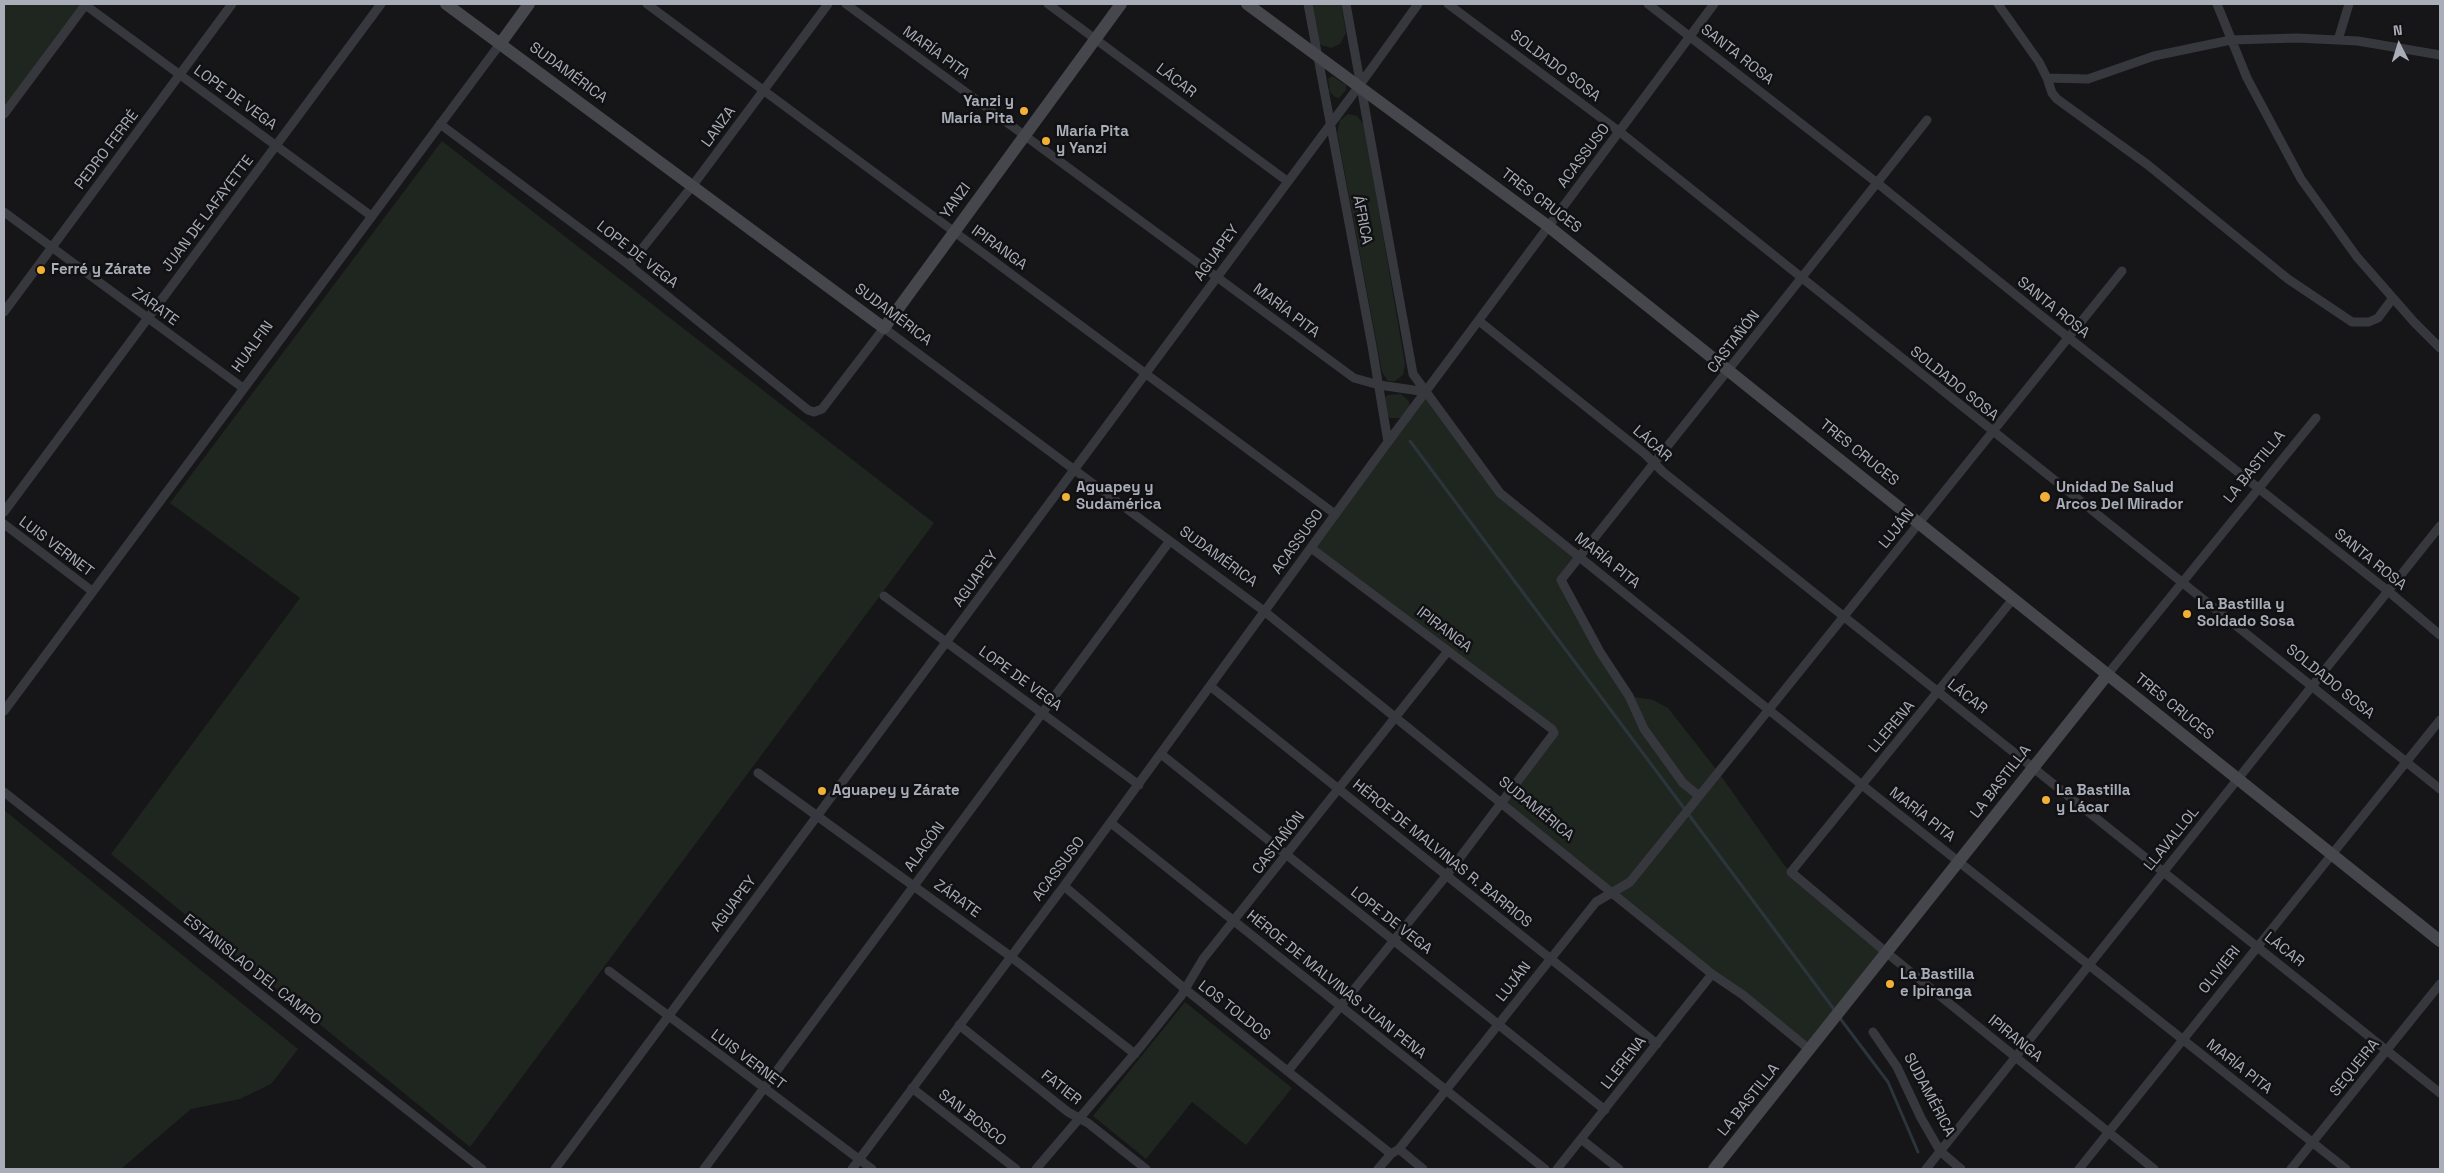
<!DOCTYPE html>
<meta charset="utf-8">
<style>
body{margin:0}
#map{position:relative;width:2444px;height:1173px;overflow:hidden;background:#161618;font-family:"Space Grotesk",sans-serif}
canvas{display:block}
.frame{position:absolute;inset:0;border:5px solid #a8adb8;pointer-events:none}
.north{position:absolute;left:2374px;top:20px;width:50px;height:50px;-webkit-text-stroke:4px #111113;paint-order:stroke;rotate:355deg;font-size:14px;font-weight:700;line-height:20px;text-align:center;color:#a8adb8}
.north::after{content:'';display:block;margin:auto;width:18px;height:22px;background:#a8adb8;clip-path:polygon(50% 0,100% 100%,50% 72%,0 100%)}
</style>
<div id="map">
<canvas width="2444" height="1173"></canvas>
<div class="frame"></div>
<div class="north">N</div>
</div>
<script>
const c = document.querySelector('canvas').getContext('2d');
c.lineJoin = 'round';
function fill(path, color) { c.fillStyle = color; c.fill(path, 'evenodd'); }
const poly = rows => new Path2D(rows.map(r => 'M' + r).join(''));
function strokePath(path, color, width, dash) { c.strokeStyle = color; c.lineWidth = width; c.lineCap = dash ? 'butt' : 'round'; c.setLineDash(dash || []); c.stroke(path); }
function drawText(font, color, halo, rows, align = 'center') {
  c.font = font + ' "Space Grotesk",sans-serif'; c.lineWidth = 5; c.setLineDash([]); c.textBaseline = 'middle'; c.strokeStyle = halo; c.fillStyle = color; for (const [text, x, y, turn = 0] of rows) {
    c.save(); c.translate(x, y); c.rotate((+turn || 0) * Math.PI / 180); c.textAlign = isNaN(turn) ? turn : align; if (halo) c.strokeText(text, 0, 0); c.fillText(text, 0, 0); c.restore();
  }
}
fill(poly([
 [4,4,84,4,4,114],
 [1312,4,1341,4,1346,33,1340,44,1331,48,1321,45,1318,40],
 [1332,76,1346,85,1346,90,1339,98,1335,97,1330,92,1328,79],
 [1348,114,1357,116,1364,125,1405,364,1403,375,1395,381,1388,381,1382,372,1337,132,1340,120],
 [442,141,934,523,470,1147,111,854,300,598,170,503],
 [1427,392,1500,493,1581,557,1561,581,1629,696,1653,700,1668,708,1719,773,1784,865,1887,953,1810,1050,1501,802,1554,733,1311,548],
 [1401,394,1409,401,1410,407,1400,418,1390,418,1386,414,1384,398,1388,395],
 [4,810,298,1049,271,1084,240,1099,191,1109,121,1169,4,1169],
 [1185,1002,1292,1088,1246,1145,1192,1102,1146,1159,1093,1116]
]), '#1e261f');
strokePath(poly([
 [1410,441,1836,1012],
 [1839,1017,1888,1082,1918,1152]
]), '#2c353c', 3);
strokePath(poly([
 [84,4,370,215],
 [647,4,1335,514],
 [846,4,1354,378,1379,385,1427,392],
 [1048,4,1287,181],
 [1308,4,1372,346,1388,442],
 [1346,4,1413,374,1500,493,1862,785,2346,1169],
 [1448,4,1620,132,2440,789],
 [1648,4,1876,182,2069,338,2388,591,2440,635],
 [1998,4,2039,62,2047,78,2052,93,2057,99,2148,165,2288,279,2352,322,2369,322,2378,318,2393,298],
 [2217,4,2247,78,2301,179,2357,257,2414,322,2440,348],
 [2338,40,2349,4],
 [2047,78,2088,79,2154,56,2231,40,2297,38,2358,41,2440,55],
 [4,114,86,4],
 [440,124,629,265,808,410,814,412,822,409,884,328,1264,611,1712,974,1743,995,1810,1050],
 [4,212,243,388],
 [629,265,693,185,828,4],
 [4,312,232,4],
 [1479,321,1645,454,1663,472,2440,1093],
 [4,512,381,4],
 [4,524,92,591],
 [884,596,1139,785],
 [2013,599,1791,872,1887,953,2154,1169],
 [2107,675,2316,418],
 [1210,686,1657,1044],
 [4,711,500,44],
 [1161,754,1605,1110],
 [758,773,1010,956,1135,1054],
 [4,792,482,1169],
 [1699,796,1683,783,1644,729,1629,696,1600,652,1561,580,1927,120],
 [1111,823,1545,1169],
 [1064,886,1185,989,1391,1154],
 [609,971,872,1169],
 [959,1025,1068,1112,1088,1123,1146,1169],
 [1873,1032,1897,1067,1921,1118,1940,1151,1961,1169],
 [1288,1071,1446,876,1554,733,1552,729,1311,548],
 [912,1088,1016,1169],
 [1581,1139,1619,1169],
 [1399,1149,1423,1169],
 [555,1169,1359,86,1418,4],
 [704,1169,1169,542],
 [852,1169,1064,886,1388,442,1714,4],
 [1036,1169,1142,1045,1181,996,1203,959,1448,651],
 [1378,1169,1391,1154,1399,1149,1596,902,1630,882,2122,271],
 [1557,1169,1712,974],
 [1926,1169,2440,526],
 [2079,1169,2440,720],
 [2291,1169,2440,984]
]), '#37383d', 9);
strokePath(poly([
 [446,4,884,328,1121,4],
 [1247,4,1548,226,2440,941],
 [500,44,529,4],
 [1714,1169,2107,675]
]), '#45474d', 12);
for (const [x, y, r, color] of [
 [1024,111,5,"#f2b134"],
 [1046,141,5,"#f2b134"],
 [41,270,5,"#f2b134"],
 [1066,497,5,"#f2b134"],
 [2045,497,6,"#f2b134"],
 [2187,614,5,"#f2b134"],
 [822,791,5,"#f2b134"],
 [2046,800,5,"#f2b134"],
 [1890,984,5,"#f2b134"]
]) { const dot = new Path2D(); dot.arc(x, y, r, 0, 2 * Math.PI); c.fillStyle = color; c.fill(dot); strokePath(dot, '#111113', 2); }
drawText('15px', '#a8adb8', '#111113', [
 ["MARÍA PITA",936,53,36],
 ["SANTA ROSA",1737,55,38],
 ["SOLDADO SOSA",1555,66,37],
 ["SUDAMÉRICA",568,73,36],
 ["LÁCAR",1176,81,37],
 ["LOPE DE VEGA",235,98,36],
 ["LANZA",719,127,-54],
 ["PEDRO FERRÉ",107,150,-53],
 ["ACASSUSO",1584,156,-53],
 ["YANZI",956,201,-54],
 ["TRES CRUCES",1541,201,37],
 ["JUAN DE LAFAYETTE",208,214,-53],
 ["ÁFRICA",1362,220,79],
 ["IPIRANGA",999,248,36],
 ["AGUAPEY",1217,253,-54],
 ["LOPE DE VEGA",637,255,38],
 ["ZÁRATE",155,307,36],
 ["SANTA ROSA",2053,308,39],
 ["MARÍA PITA",1286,311,37],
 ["SUDAMÉRICA",893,315,37],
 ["CASTAÑÓN",1734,342,-52],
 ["HUALFIN",253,347,-54],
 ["SOLDADO SOSA",1954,384,39],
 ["LÁCAR",1652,444,41],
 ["TRES CRUCES",1859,453,39],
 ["LA BASTILLA",2255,467,-51],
 ["LUJÁN",1897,529,-51],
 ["ACASSUSO",1298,542,-54],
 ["LUIS VERNET",56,547,37],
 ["SUDAMÉRICA",1218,557,36],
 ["SANTA ROSA",2370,560,39],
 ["MARÍA PITA",1607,561,39],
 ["AGUAPEY",976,579,-54],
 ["IPIRANGA",1444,630,37],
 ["LOPE DE VEGA",1020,679,36],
 ["SOLDADO SOSA",2330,682,39],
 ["LÁCAR",1967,697,38],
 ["TRES CRUCES",2174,707,39],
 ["LLERENA",1892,727,-50],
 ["LA BASTILLA",2001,782,-52],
 ["SUDAMÉRICA",1536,809,39],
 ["MARÍA PITA",1922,815,38],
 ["LLAVALLOL",2172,839,-51],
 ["CASTAÑÓN",1279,843,-52],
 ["ALAGÓN",925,847,-54],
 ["HÉROE DE MALVINAS R. BARRIOS",1442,854,39],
 ["ACASSUSO",1059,869,-53],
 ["ZÁRATE",957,899,36],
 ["AGUAPEY",734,904,-53],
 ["LOPE DE VEGA",1391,921,38],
 ["LÁCAR",2284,950,38],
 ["ESTANISLAO DEL CAMPO",252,970,38],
 ["OLIVIERI",2220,970,-51],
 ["LUJÁN",1514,982,-52],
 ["HÉROE DE MALVINAS JUAN PENA",1336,985,39],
 ["LOS TOLDOS",1234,1011,38],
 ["IPIRANGA",2015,1039,39],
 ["LUIS VERNET",748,1060,37],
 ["LLERENA",1624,1063,-52],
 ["MARÍA PITA",2239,1067,38],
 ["SEQUEIRA",2355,1068,-51],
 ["FATIER",1061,1088,38],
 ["SUDAMÉRICA",1929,1095,62],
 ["LA BASTILLA",1749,1100,-51],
 ["SAN BOSCO",972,1118,38]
]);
drawText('bold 15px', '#a8adb8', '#111113', [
 ["Yanzi y",1014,102,"right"],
 ["María Pita",1014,119,"right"],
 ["María Pita",1056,132],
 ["y Yanzi",1056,149],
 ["Ferré y Zárate",51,270],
 ["Aguapey y",1076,488],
 ["Sudamérica",1076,505],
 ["Unidad De Salud",2056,488],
 ["Arcos Del Mirador",2056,505],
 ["La Bastilla y",2197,605],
 ["Soldado Sosa",2197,622],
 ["Aguapey y Zárate",832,791],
 ["La Bastilla",2056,791],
 ["y Lácar",2056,808],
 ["La Bastilla",1900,975],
 ["e Ipiranga",1900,992]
], 'left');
</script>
